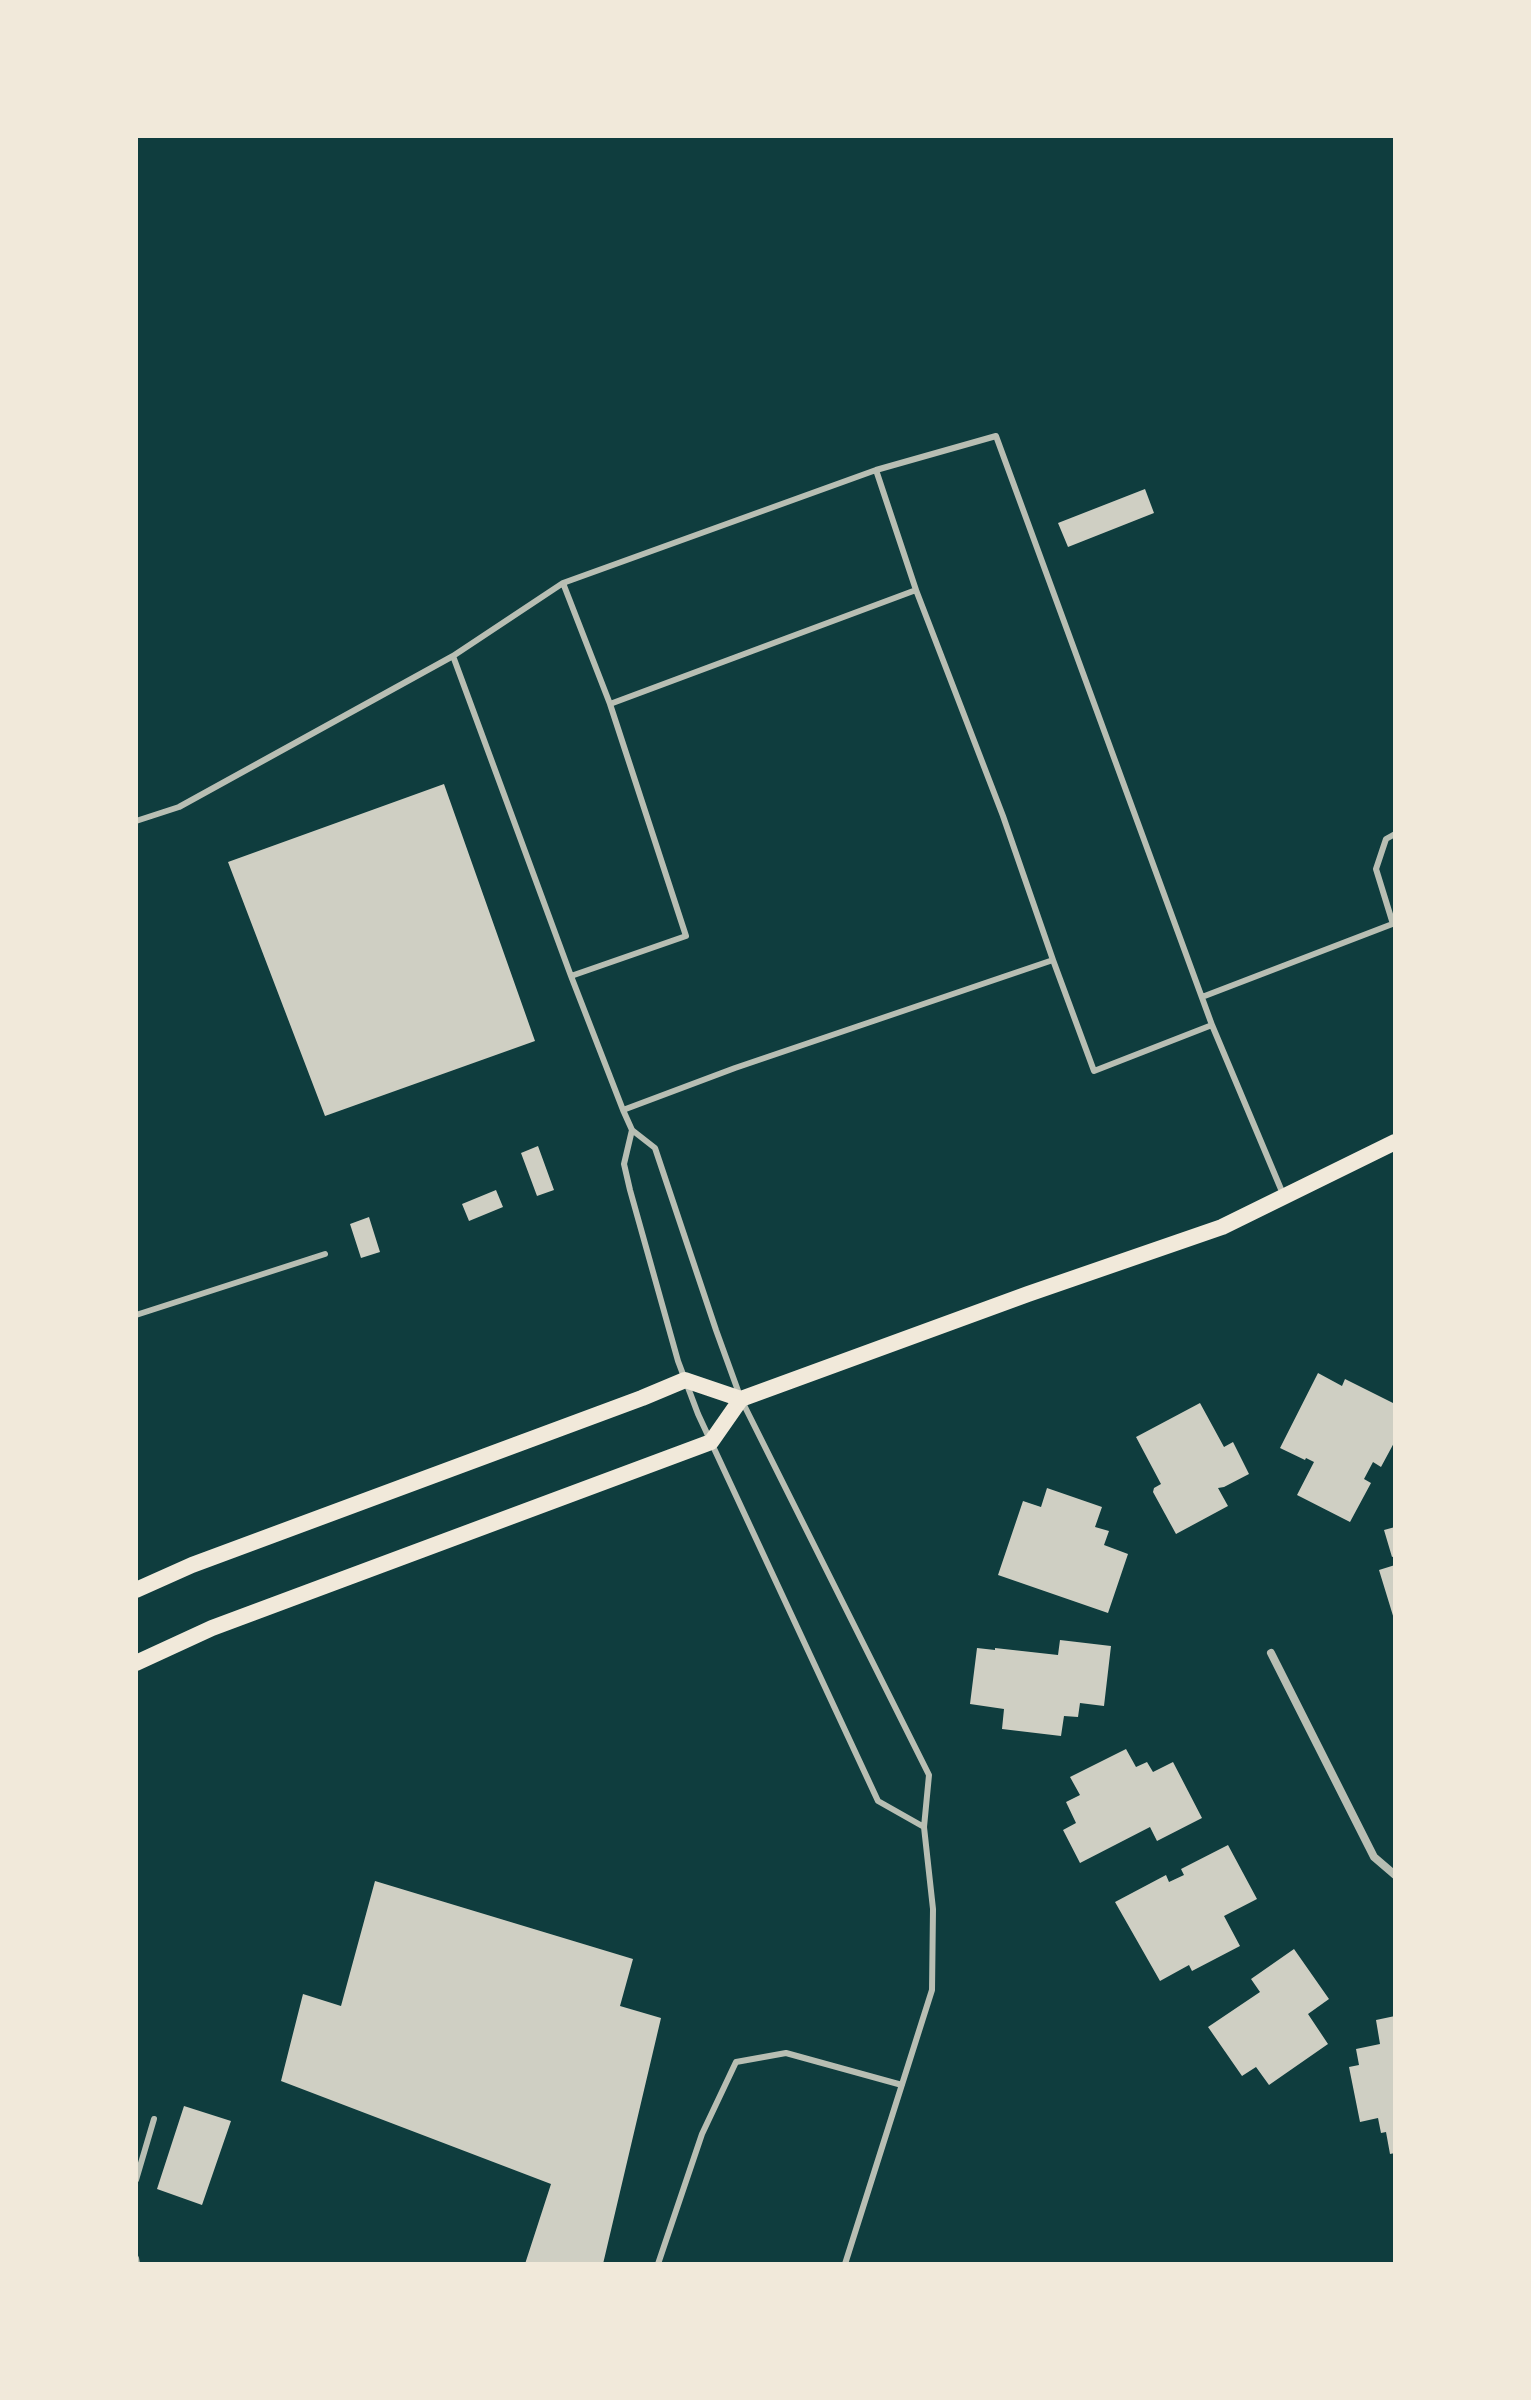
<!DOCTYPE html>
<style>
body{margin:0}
#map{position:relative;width:1531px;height:2400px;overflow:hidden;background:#0f3d3e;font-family:"Fira Sans",sans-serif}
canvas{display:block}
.frame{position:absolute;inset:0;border:138px solid #f1e9da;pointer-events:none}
</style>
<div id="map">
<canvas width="1531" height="2400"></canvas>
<div class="frame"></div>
</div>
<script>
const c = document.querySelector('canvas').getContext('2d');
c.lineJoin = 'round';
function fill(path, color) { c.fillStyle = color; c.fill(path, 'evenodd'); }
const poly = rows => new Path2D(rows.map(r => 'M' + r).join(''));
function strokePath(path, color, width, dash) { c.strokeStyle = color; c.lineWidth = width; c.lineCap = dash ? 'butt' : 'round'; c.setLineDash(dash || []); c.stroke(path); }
fill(poly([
 [1145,489,1154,513,1068,547,1058,523],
 [444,784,535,1041,325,1116,228,862],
 [538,1146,554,1190,537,1196,521,1153],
 [496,1190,503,1207,469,1221,462,1204],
 [369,1217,380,1252,361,1258,350,1224],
 [1318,1373,1342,1386,1345,1379,1395,1404,1395,1441,1381,1467,1373,1462,1364,1479,1371,1483,1350,1522,1297,1495,1314,1462,1306,1458,1305,1460,1280,1448],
 [1200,1403,1224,1447,1233,1442,1249,1474,1224,1487,1218,1488,1228,1506,1176,1534,1153,1492,1154,1488,1161,1484,1136,1437],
 [1047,1488,1102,1507,1095,1527,1109,1531,1104,1545,1128,1554,1108,1613,998,1575,1023,1501,1041,1507],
 [1395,1527,1395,1556,1392,1557,1384,1530],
 [1395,1565,1395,1619,1394,1619,1379,1570],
 [1060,1640,1111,1646,1104,1706,1080,1703,1078,1717,1064,1716,1061,1736,1002,1729,1004,1709,970,1704,977,1648,995,1650,995,1648,1058,1655],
 [1126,1749,1136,1767,1147,1762,1153,1772,1173,1762,1202,1818,1157,1841,1150,1827,1080,1863,1063,1830,1076,1823,1066,1802,1080,1795,1070,1777],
 [1228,1845,1257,1899,1224,1916,1240,1946,1192,1971,1189,1965,1160,1981,1115,1902,1166,1875,1169,1882,1184,1875,1181,1869],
 [375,1881,633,1959,620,2006,661,2018,603,2264,525,2264,551,2184,281,2081,303,1994,341,2006],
 [1294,1949,1329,1999,1308,2014,1328,2044,1269,2085,1256,2067,1242,2076,1208,2027,1260,1992,1251,1979],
 [1395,2016,1395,2153,1390,2154,1386,2132,1381,2133,1378,2118,1360,2122,1349,2067,1359,2065,1356,2049,1380,2044,1376,2020],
 [184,2106,231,2121,202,2205,157,2189]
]), '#cfcfc3');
strokePath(poly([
 [876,470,916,590],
 [563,583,610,704,916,590,1003,816,1053,960,735,1068,623,1110],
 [136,821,179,807,453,656],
 [1393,924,1376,869,1386,839,1395,834],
 [1053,960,1094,1071,1212,1025,1283,1194],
 [571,976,686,936,610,704],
 [1202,997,1395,923],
 [632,1130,624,1164,630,1190,678,1361,698,1414,878,1801,924,1827],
 [136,1315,325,1254],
 [136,2180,154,2119],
 [136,2258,137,2264],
 [658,2264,702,2134,736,2062,786,2053,902,2085],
 [845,2264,932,1990,933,1909,924,1827,929,1775,741,1399,716,1330,655,1148,632,1130,623,1110,571,976,453,656,563,583,876,470,996,436,1212,1025]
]), '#b8beb3', 6);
strokePath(poly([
 [1271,1653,1374,1857,1395,1875]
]), '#b8beb3', 8);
strokePath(poly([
 [136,1590,192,1565,642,1398,685,1380,741,1399],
 [136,1663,212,1628,711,1442,741,1399,1028,1294,1222,1227,1395,1142]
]), '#f1e9da', 16);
</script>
